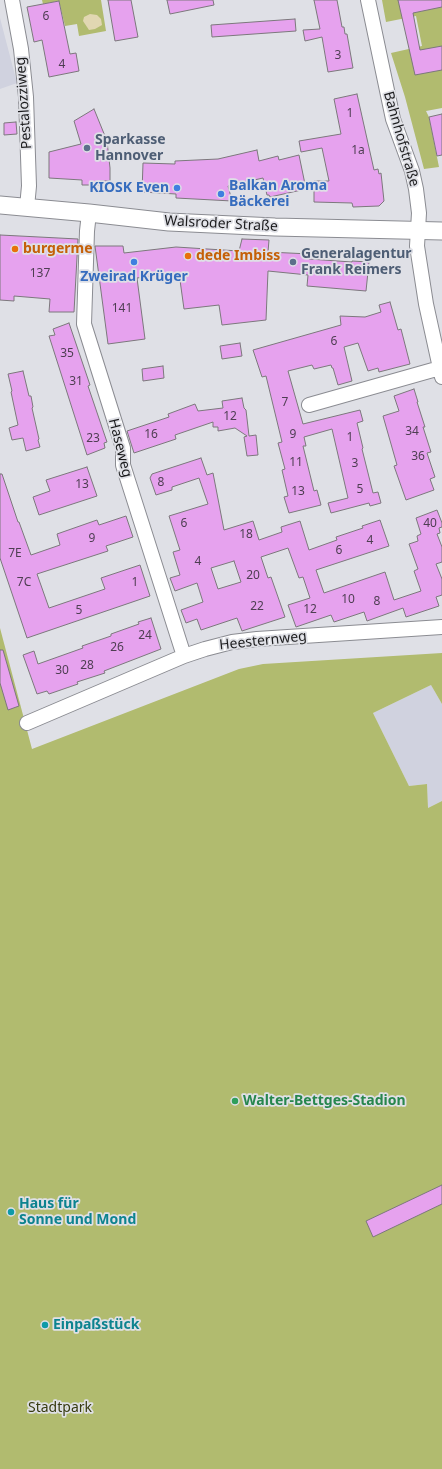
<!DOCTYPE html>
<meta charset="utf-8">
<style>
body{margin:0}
canvas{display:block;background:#dfe0e6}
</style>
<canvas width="442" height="1469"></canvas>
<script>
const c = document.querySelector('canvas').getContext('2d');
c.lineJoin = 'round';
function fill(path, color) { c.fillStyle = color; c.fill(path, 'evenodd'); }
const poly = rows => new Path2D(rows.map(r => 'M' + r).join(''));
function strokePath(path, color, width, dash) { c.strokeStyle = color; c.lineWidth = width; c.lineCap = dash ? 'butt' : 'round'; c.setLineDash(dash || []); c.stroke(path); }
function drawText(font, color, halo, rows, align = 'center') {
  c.font = font + ' "Noto Sans",sans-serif'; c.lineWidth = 3.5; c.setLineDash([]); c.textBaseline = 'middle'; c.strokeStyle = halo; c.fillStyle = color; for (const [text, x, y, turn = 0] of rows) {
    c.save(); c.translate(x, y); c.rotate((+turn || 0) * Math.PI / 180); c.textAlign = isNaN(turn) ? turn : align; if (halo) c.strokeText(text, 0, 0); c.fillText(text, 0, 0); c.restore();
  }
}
fill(poly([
 [0,18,17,83,0,89],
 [431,685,442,704,442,801,428,808,427,784,409,786,373,713]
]), '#d0d2df');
fill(poly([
 [42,0,101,0,106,31,79,36,77,24,65,26,59,1,43,4],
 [382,0,442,0,442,108,426,111,429,117,439,167,424,169,405,97,391,53,422,46,416,16,386,22],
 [0,628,32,749,239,669,263,664,442,653,442,704,431,685,373,713,409,786,427,784,428,808,442,801,442,1469,0,1469]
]), '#b1bb6f');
fill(poly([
 [90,14,97,15,101,19,102,25,95,29,89,30,83,21,84,17]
]), '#e1d7b2');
const building = poly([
 [108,0,131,0,138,37,115,41,108,0],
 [167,0,213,0,214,5,170,14,167,0],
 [314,0,337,0,342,27,344,27,345,34,347,34,353,68,328,72,322,37,305,41,303,30,320,29,314,0],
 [398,0,442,0,442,7,413,13,420,50,442,46,442,70,415,75,398,0],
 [59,1,70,54,76,53,79,71,49,77,42,40,34,42,27,7,59,1],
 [295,19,296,31,212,37,211,25,295,19],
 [357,94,374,170,378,169,379,174,381,173,384,201,379,206,353,207,352,203,314,202,314,181,329,181,322,148,301,152,299,141,341,134,334,99,357,94],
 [94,109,107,141,110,168,110,181,100,181,100,185,82,185,82,180,49,178,49,152,81,144,74,121,94,109],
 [442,114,442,155,437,156,429,117,442,114],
 [16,122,17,134,4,135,4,123,16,122],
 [257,150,259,161,278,156,279,160,299,155,306,189,270,197,269,195,267,195,263,178,228,186,232,201,176,198,176,194,142,192,143,163,175,164,175,161,218,159,257,150],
 [0,235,78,239,74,312,49,312,50,299,14,296,14,301,0,300,0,235],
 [242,239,269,240,268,252,310,254,309,259,352,262,352,261,369,262,366,291,307,286,308,275,268,271,266,320,222,325,219,305,184,309,179,273,137,278,145,339,108,344,95,246,123,246,124,253,176,247,239,251,242,239],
 [390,302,398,330,401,329,410,364,379,372,378,368,368,371,358,343,344,347,352,381,338,385,333,368,332,368,331,365,314,369,312,365,288,371,303,424,360,410,363,421,357,423,363,448,362,449,373,493,378,492,381,503,370,506,369,503,331,513,328,503,348,498,332,429,304,437,306,446,303,446,314,491,317,490,321,505,289,513,284,497,288,496,282,470,285,469,278,443,282,442,266,376,262,377,253,350,341,325,340,316,365,317,381,312,379,305,390,302],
 [69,323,90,385,88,386,107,442,104,443,105,448,87,455,49,336,55,335,53,329,69,323],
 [240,343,242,356,222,359,220,346,240,343],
 [163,366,164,378,143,381,142,369,163,366],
 [23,371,29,396,31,396,33,407,32,408,39,439,38,440,40,447,26,451,23,438,12,440,9,428,18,425,11,392,12,391,8,374,23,371],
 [414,389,418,402,417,402,425,427,423,427,431,452,427,453,435,477,430,479,434,490,406,500,394,466,397,465,383,416,399,411,394,396,414,389],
 [242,398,244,408,246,410,249,436,256,435,258,455,247,456,244,437,247,436,235,428,218,431,218,427,213,427,213,422,175,435,176,439,134,453,127,431,169,417,168,414,195,404,198,411,223,408,222,401,242,398],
 [201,458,207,475,213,473,224,530,253,521,259,540,282,532,281,527,300,521,309,550,337,540,336,537,363,528,362,526,380,520,389,546,316,570,324,593,385,572,394,600,421,591,414,571,418,569,409,544,418,541,417,536,421,534,416,518,437,510,442,523,442,527,439,528,440,533,437,534,442,547,442,562,436,564,442,579,442,595,436,597,439,606,406,617,403,608,367,621,364,612,334,622,331,615,296,627,288,605,310,598,303,577,299,578,288,548,261,557,268,578,271,577,285,617,242,631,237,618,201,630,197,619,186,623,181,610,203,602,197,583,175,591,170,578,180,575,173,552,180,550,169,516,208,504,199,478,172,487,172,490,156,495,150,478,152,474,201,458],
 [234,561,241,582,218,589,211,568,234,561],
 [87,467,97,496,39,515,33,497,50,491,46,480,87,467],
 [0,474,2,474,18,522,19,522,31,555,60,545,57,534,97,520,99,525,126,516,133,537,106,546,108,551,37,574,49,608,105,589,101,578,140,565,150,596,27,638,0,558,0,474],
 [151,618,161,649,104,671,105,673,77,682,78,684,49,694,47,691,37,694,23,655,34,651,38,664,83,648,82,646,111,636,111,634,139,624,138,622,151,618],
 [0,650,3,650,19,706,8,710,0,683,0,650],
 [442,1185,442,1204,373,1237,366,1221,442,1185]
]);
fill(building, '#e6a2ee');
strokePath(building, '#7c787c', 1);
const minor = poly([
 [12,0,21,49,26,97,29,186,27,207],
 [368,0,393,119,412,171,416,189,419,213,417,246,426,304,442,377],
 [89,213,87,231,84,324,123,448,123,465,184,656],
 [309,405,440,368],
 [27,723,184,656,205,649,232,642,257,639,442,627]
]);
const tertiary = poly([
 [0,205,89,213,169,222,275,227,442,231]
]);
strokePath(minor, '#8b8c92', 16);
strokePath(tertiary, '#8b8c92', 19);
strokePath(minor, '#fff', 14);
strokePath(tertiary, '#fff', 17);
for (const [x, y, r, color] of [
 [87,148,4,"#5c6f8a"],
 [177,188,4,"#3f7fe0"],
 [221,194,4,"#3f7fe0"],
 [15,249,4,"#e8710a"],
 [188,256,4,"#e8710a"],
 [134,262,4,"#3f7fe0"],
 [293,262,4,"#5c6f8a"],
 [235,1101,4,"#2e9e5b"],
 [11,1212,4,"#0f9aa8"],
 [45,1325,4,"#0f9aa8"]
]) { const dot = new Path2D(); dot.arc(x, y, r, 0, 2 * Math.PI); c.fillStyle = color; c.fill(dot); strokePath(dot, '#dfe0e6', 1.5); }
drawText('12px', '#4e3e52', null, [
 ["6",46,17],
 ["3",338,56],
 ["4",62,65],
 ["1",350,114],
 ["1a",358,151],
 ["137",40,274],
 ["141",122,309],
 ["6",334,342],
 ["35",67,354],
 ["31",76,382],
 ["7",285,403],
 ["12",230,417],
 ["34",412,432],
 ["16",151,435],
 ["9",293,435],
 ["1",350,438],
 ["23",93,439],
 ["36",418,457],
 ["11",296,463],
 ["3",355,464],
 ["8",161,483],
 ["13",82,485],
 ["5",360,490],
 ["13",298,492],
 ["6",184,524],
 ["40",430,524],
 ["18",246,535],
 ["9",92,539],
 ["4",370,541],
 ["6",339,551],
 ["7E",15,554],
 ["4",198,562],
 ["20",253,576],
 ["7C",24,583],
 ["1",135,583],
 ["10",348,600],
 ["8",377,602],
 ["22",257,607],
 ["12",310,610],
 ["5",79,611],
 ["24",145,636],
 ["26",117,648],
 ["28",87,666],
 ["30",62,671]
]);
drawText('14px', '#1c1c1e', '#dfe0e6', [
 ["Pestalozziweg",24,103,-94],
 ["Bahnhofstraße",401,139,74],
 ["Walsroder Straße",221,224,3],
 ["Haseweg",120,448,76],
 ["Heesternweg",263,641,-6]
]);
drawText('bold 14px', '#4e5e75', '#dfe0e6', [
 ["Sparkasse",95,140],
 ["Hannover",95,156],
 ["Generalagentur",301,254],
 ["Frank Reimers",301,270]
], 'left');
drawText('bold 14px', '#366cbe', '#dfe0e6', [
 ["Balkan Aroma",229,186],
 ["Bäckerei",229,202],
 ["KIOSK Even",169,188,"right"],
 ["Zweirad Krüger",134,277,"center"]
], 'left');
drawText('bold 14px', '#c56008', '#dfe0e6', [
 ["burgerme",23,249],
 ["dede Imbiss",196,256]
], 'left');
drawText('bold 14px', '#27864d', '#dfe0e6', [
 ["Walter-Bettges-Stadion",243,1101]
], 'left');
drawText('bold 14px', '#0d838f', '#dfe0e6', [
 ["Haus für",19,1204],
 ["Sonne und Mond",19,1220],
 ["Einpaßstück",53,1325]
], 'left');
drawText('14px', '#363a0f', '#dfe0e6', [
 ["Stadtpark",60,1408]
]);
</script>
